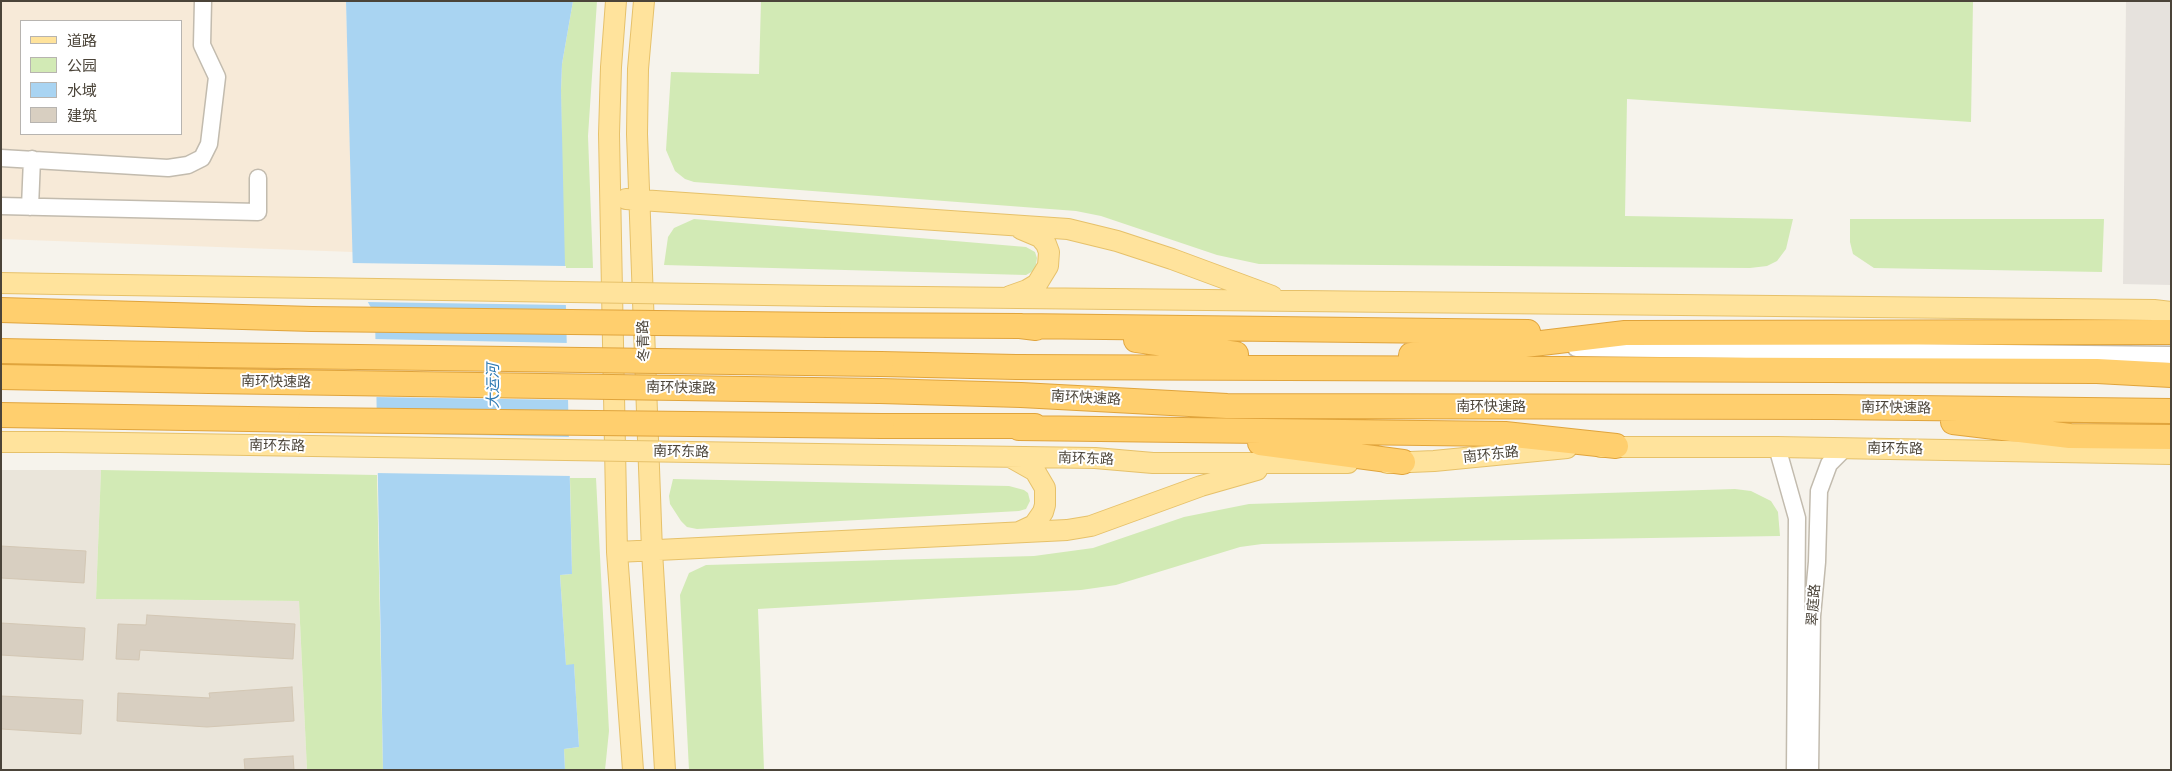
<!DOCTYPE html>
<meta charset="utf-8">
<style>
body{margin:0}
#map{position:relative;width:2172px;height:771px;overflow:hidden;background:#f6f3ec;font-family:Figtree,"Noto Sans SC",sans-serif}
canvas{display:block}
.frame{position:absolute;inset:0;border:2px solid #4b4439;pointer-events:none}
.legend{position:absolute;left:20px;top:20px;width:162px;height:115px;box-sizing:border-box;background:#fff;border:1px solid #b7b4b0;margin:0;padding:6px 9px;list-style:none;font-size:15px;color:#4b4439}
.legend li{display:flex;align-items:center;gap:10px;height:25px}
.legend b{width:25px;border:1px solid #b7b4b0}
</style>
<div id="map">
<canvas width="2172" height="771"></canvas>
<div class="frame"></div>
<ul class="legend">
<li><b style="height:6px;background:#ffe39c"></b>道路</li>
<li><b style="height:14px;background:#d2eab5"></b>公园</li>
<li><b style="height:14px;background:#a9d4f2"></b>水域</li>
<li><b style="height:14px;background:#d8cfc1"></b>建筑</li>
</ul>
</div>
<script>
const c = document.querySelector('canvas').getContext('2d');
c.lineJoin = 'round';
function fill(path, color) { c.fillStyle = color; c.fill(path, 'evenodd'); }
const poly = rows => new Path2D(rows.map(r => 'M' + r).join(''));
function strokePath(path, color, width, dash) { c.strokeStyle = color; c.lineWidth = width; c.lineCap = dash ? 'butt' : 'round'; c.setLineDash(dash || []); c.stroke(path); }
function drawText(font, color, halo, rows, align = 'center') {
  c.font = font + ' Figtree,"Noto Sans SC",sans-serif'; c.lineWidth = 4; c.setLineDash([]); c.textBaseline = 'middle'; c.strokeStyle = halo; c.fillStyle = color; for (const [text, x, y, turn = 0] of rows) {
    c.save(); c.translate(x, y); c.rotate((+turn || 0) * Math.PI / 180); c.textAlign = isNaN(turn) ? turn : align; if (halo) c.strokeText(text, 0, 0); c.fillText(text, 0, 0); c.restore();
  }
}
fill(poly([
 [1,470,101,470,96,599,299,601,307,770,1,770]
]), '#eae5da');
fill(poly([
 [1,1,346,1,353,252,1,239],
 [21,21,181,21,181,134,21,134]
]), '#f7ead8');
fill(poly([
 [2126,1,2171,1,2171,285,2123,284]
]), '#e6e2dd');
fill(poly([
 [573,1,597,1,588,136,593,268,563,268,561,90,562,64],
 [761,1,1973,1,1971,122,1627,99,1625,216,1793,219,1786,249,1777,261,1767,266,1750,268,1259,264,1217,255,1101,216,1076,211,694,182,685,179,675,171,666,150,671,72,759,74],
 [694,219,1026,247,1035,252,1037,258,1035,270,1026,275,664,265,668,237,674,228],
 [1850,219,2104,219,2102,272,1874,268,1853,254,1850,242],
 [101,470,377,475,383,770,307,770,299,601,96,599],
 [570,478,596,478,609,731,605,770,565,770,564,749,579,747,574,665,566,665,560,575,572,574],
 [673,479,1009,486,1024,490,1028,493,1030,501,1026,509,1019,511,697,529,687,527,681,521,670,504,669,496],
 [1735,489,1751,491,1771,501,1778,512,1780,536,1262,544,1240,547,1116,585,1081,590,758,609,764,770,689,770,680,595,689,573,706,565,1034,556,1093,548,1184,517,1249,504]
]), '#d2eab5');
fill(poly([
 [346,1,573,1,562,64,561,90,572,574,560,575,566,665,574,664,579,747,564,749,565,770,383,770,375,315,353,275]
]), '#a9d4f2');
fill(poly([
 [351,263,566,266,567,305,365,302,351,276],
 [373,339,568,343,570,400,373,397],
 [374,433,571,437,572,476,374,473]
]), '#f6f3ec');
const building = poly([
 [1,546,86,551,84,583,1,578,1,546],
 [147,615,295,624,293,659,140,650,139,660,116,659,118,624,146,625,147,615],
 [1,623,85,628,83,660,1,655,1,623],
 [292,687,294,721,207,727,117,721,118,693,210,698,209,693,292,687],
 [1,696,83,700,81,734,1,729,1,696],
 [293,756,294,770,245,770,244,759,293,756]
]);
fill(building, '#d8cfc1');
strokePath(building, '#d3c7b4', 1);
const minor = poly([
 [1,158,168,168,188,165,202,158,209,144,217,77,202,45,203,1],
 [1,206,258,212,258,178],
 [30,207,32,159],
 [1576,348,2171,355],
 [1777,447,1797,518,1795,770],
 [1810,770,1812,616,1817,562,1819,491,1829,464,1845,448]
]);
const major = poly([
 [616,1,611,67,609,134,617,552,633,770],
 [644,1,638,69,637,134,652,551,665,770],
 [626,199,1068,229,1117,241,1172,259,1272,296],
 [1,283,57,284],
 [828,296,2154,310,2171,312],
 [1010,296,1027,290,1037,284,1048,266,1049,252,1046,244,1040,237,1021,229],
 [1,442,59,442],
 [1601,447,1777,447,2171,454],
 [882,455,1095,458,1153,463,1348,463],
 [1012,458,1035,471,1045,488,1045,505,1043,512,1034,525,1019,532],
 [1387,463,1434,461,1567,448],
 [617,552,1067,530,1091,526,1201,486,1257,470]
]);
const highway = poly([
 [1,310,312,319],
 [829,325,1020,326,1036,328],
 [1020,326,1528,332],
 [1136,340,1236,354],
 [1,351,210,355],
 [1411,355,1508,347,1625,333,2171,332],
 [881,364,1016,367,2097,371,2171,375],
 [1,377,209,381],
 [880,391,1021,395,1227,406,1832,407,2171,411],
 [1,415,310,420],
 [1953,422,2070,436,2171,437],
 [882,426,1035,426],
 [1019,428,1505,434,1616,446],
 [1260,443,1403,462]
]);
strokePath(minor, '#c2bbae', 19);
strokePath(major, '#e6c16a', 22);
strokePath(highway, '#e0a43c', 26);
strokePath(minor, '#fff', 16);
strokePath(major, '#ffe39c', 20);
strokePath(highway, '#ffcf6e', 24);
const majorBridge = poly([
 [57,284,828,296],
 [59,442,882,455]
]);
const highwayBridge = poly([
 [312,319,829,325],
 [210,355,881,364],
 [209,381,880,391],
 [310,420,882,426]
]);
strokePath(majorBridge, '#e6c16a', 22, []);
strokePath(highwayBridge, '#e0a43c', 26, []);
strokePath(majorBridge, '#ffe39c', 20);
strokePath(highwayBridge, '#ffcf6e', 24);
drawText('14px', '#4b4439', '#fff', [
 ["冬青路",644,341,-92],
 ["南环快速路",276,382,1],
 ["南环快速路",681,388,1],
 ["南环快速路",1086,398,3],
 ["南环快速路",1491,407],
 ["南环快速路",1896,408,1],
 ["南环东路",277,446,1],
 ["南环东路",1895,449,1],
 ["南环东路",681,452,1],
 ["南环东路",1491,455,-6],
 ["南环东路",1086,459,2],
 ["翠庭路",1814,605,-86]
]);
drawText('italic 15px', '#2e7ab2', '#fff', [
 ["大运河",494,386,-90]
]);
</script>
